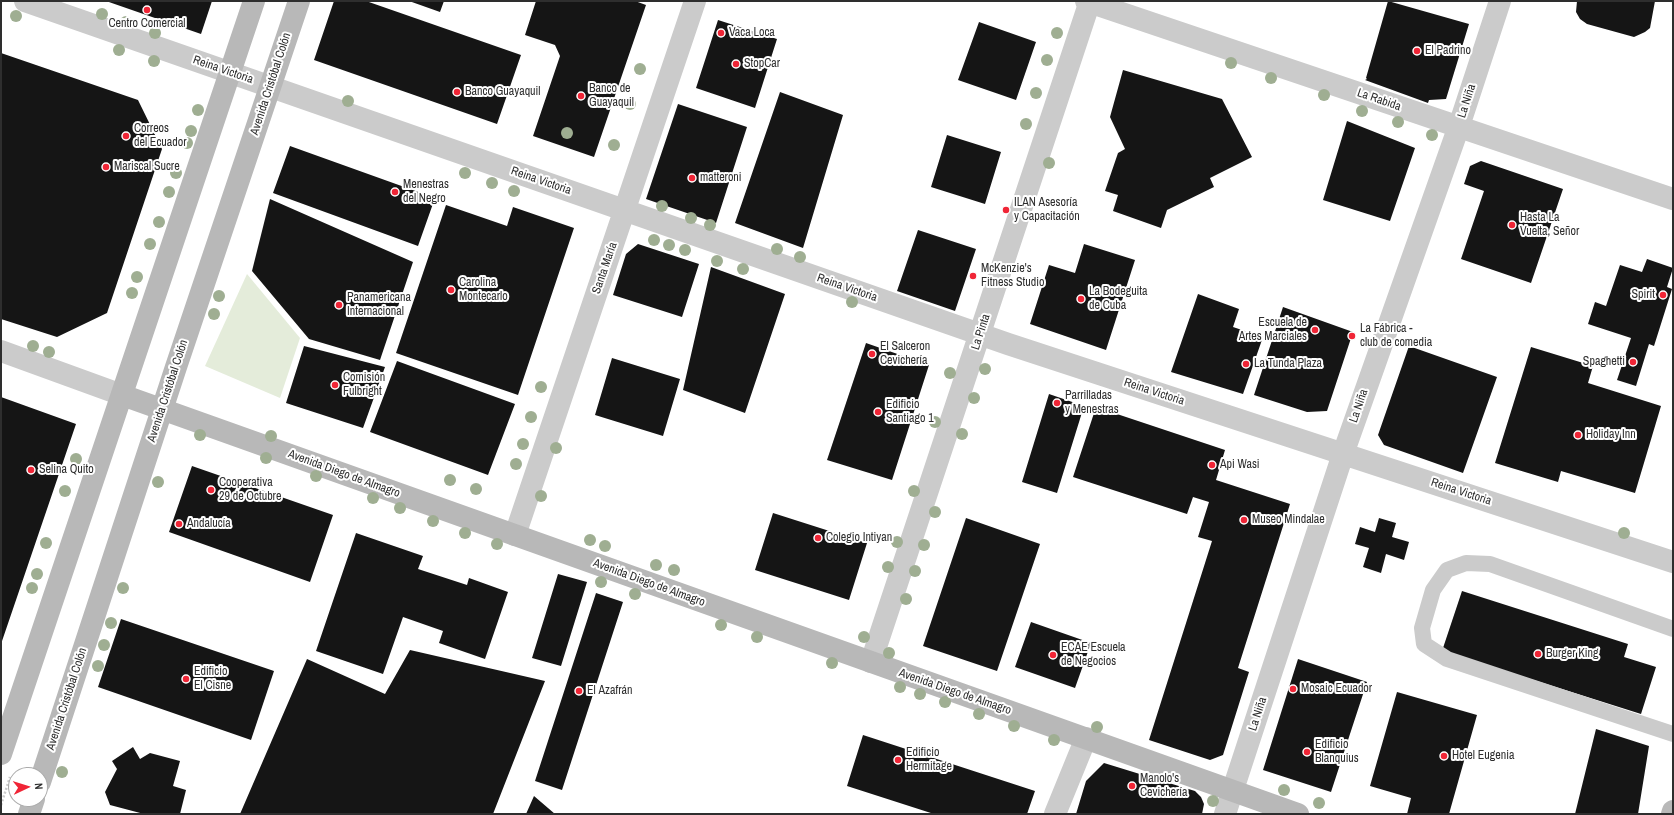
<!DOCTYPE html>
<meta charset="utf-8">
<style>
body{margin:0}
#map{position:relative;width:1674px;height:815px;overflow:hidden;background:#fff;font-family:"Archivo Narrow",sans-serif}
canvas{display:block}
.frame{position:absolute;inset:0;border:2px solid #2e2e2e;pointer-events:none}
.north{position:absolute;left:8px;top:767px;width:40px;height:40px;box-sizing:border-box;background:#fff;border:1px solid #ababab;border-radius:50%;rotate:86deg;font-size:11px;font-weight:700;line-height:16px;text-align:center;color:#2e2e2e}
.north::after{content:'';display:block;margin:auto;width:14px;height:18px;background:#f02536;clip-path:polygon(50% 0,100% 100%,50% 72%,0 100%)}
</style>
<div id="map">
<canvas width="1674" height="815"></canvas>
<div class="frame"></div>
<div class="north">N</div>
</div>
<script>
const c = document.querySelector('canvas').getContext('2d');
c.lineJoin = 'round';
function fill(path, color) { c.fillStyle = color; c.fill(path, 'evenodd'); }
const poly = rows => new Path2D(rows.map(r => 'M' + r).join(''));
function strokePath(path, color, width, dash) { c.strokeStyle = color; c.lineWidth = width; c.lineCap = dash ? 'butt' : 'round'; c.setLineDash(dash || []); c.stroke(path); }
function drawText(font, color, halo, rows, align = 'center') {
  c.font = font + ' "Archivo Narrow",sans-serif'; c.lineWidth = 4; c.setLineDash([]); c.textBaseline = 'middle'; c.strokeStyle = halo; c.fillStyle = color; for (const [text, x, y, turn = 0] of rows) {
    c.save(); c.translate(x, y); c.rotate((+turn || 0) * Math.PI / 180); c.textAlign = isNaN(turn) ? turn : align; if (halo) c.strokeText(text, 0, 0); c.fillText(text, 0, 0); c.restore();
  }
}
fill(poly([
 [247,274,300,338,280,398,205,366]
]), '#e4ecda');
fill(poly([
 [106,1,212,1,201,34],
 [334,1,366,1,521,55,497,124,314,60],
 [409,1,444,1,440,12],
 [536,1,635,1,646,5,594,157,533,136,560,56,555,45,525,35],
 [1388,1,1469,24,1446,99,1429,100,1428,103,1365,80,1367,79,1366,78],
 [1577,1,1655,1,1650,28,1645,32,1634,37,1587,24,1580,19,1576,12],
 [718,20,777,39,755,108,696,88],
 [979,22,1036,42,1016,100,958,80],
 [1,53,138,100,162,149,107,313,57,337,1,319],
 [1123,70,1222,99,1252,157,1210,178,1214,187,1167,210,1161,228,1113,211,1118,195,1105,191,1118,153,1125,149,1110,117],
 [780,92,843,115,803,248,735,223],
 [678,104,747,127,716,223,646,199],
 [1347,121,1415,148,1390,221,1323,200],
 [947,135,1001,152,985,204,931,187],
 [290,146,435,198,418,246,273,193],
 [1481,161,1563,189,1531,283,1461,259,1484,191,1464,184,1470,166],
 [270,199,413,262,380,360,309,339,252,271],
 [446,205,507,226,513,207,574,228,518,395,396,353],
 [918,230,976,249,955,311,897,291],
 [638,244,699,264,682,317,613,295,626,254],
 [1084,244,1135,260,1106,350,1030,324,1049,265,1075,273],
 [1647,259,1673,268,1667,287,1672,289,1654,346,1649,344,1636,386,1617,380,1631,338,1588,324,1595,302,1606,306,1620,265,1642,272],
 [711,267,785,294,745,413,683,390],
 [1198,294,1239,309,1233,327,1263,337,1243,394,1171,372],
 [1283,307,1353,332,1327,411,1307,412,1254,395],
 [866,343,929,365,892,480,827,460],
 [304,346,385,367,363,428,286,403],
 [1409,346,1497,377,1463,473,1384,445,1378,435],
 [1531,347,1593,366,1588,383,1661,406,1635,493,1561,471,1558,482,1495,463],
 [612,358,680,379,663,436,595,415],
 [397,361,515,404,488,475,370,432],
 [1049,394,1084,406,1057,493,1022,482],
 [1,397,76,424,1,644],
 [1096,407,1225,450,1216,480,1290,504,1238,668,1249,672,1223,755,1210,760,1149,740,1212,541,1198,537,1209,502,1193,497,1187,514,1073,477],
 [192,466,333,515,310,582,169,532],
 [773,513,867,543,849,600,755,570],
 [966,518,1040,544,997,671,923,646],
 [1379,518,1396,523,1392,537,1409,542,1404,560,1386,554,1381,573,1363,567,1369,548,1355,544,1360,527,1375,532],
 [356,533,423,556,418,569,467,585,469,578,508,592,485,659,439,643,443,631,403,617,383,674,316,651],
 [558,574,587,582,561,666,532,658],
 [1462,591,1628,644,1624,657,1656,667,1641,714,1442,651],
 [596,593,623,602,562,790,535,781],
 [121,619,274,671,251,740,98,687],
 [1031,622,1091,643,1075,688,1015,667],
 [410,650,545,681,493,814,240,814,307,659,385,694],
 [1298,659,1367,682,1331,792,1263,770],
 [1397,692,1477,715,1449,814,1407,814,1411,798,1370,786],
 [1596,729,1649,746,1638,814,1575,814],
 [863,735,1035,791,1027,814,934,814,847,786],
 [133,747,140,759,150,753,180,761,173,786,186,790,180,814,144,814,110,805,105,792,117,769,112,761],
 [1104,763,1195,791,1201,797,1204,804,1202,814,1076,814,1086,781],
 [534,796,555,814,526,814]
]), '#151515');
strokePath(poly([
 [1,805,10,777]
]), '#cbcbcb', 2.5, [2, 2]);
strokePath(poly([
 [1673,629,1490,564,1466,563,1447,570,1433,590,1422,628,1424,644,1447,659,1673,734]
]), '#cbcbcb', 16);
strokePath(poly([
 [25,1,1008,344,1673,562],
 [1086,1,1673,199],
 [1,351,122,395],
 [515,535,695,1],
 [871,662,1090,1],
 [1055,814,1086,738],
 [1225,814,1343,454,1459,126,1500,1]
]), '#cbcbcb', 22);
strokePath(poly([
 [122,395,1298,814],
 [1,754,254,1],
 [40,782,176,367,299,1],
 [29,814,34,799],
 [1672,814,1673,811]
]), '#b8b8b8', 22);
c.fillStyle = '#9fae92';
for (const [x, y] of [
 [102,14],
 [16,16],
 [126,22],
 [155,33],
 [1057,33],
 [119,50],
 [1047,60],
 [154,61],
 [1231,63],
 [640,69],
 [1271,78],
 [1036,93],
 [1324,95],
 [348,101],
 [630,104],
 [198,110],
 [1362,111],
 [1398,122],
 [1026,124],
 [191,131],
 [567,133],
 [1432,135],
 [187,143],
 [614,145],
 [1049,163],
 [176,173],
 [465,173],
 [492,183],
 [514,191],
 [169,192],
 [662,206],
 [691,218],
 [159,222],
 [710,225],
 [654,240],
 [150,244],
 [669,245],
 [777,249],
 [685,250],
 [800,257],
 [717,261],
 [743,269],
 [137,277],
 [132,293],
 [219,296],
 [852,302],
 [214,314],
 [33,346],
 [49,352],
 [985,369],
 [950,373],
 [541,387],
 [974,398],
 [531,417],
 [935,422],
 [962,434],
 [200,435],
 [271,436],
 [523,444],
 [556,448],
 [266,458],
 [76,459],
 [516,464],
 [316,476],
 [450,480],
 [158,482],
 [476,489],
 [65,491],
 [914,491],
 [541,496],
 [373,498],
 [400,508],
 [935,512],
 [433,521],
 [465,533],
 [1624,533],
 [590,540],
 [897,542],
 [46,543],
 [497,544],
 [924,545],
 [605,546],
 [656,565],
 [888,567],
 [674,570],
 [915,571],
 [37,574],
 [601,582],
 [32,588],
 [123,588],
 [635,594],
 [906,599],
 [111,623],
 [721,625],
 [757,637],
 [864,637],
 [104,645],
 [889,653],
 [832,663],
 [98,666],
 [900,687],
 [920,694],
 [945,702],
 [979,714],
 [1014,726],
 [1097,727],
 [1054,740],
 [62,772],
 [1284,790],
 [1213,801],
 [1319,803]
]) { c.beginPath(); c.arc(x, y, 6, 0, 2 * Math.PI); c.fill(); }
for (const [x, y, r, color] of [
 [147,10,4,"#f02536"],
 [721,33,4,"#f02536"],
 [1417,51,4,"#f02536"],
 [736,64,4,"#f02536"],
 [457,92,4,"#f02536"],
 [581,96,4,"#f02536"],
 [126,136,4,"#f02536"],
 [106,167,4,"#f02536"],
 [692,178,4,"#f02536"],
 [395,192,4,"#f02536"],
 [1006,210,4,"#f02536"],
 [1512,225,4,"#f02536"],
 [973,276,4,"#f02536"],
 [451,290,4,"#f02536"],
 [1663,295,4,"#f02536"],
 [1081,299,4,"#f02536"],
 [339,305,4,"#f02536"],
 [1315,330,4,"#f02536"],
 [1352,336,4,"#f02536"],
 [872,354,4,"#f02536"],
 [1633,362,4,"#f02536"],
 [1246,364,4,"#f02536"],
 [335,385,4,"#f02536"],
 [1057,403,4,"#f02536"],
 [878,412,4,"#f02536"],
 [1578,435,4,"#f02536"],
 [1212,465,4,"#f02536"],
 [31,470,4,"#f02536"],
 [211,490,4,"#f02536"],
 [1244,520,4,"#f02536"],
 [179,524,4,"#f02536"],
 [818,538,4,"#f02536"],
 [1538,654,4,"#f02536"],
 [1053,655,4,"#f02536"],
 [186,679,4,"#f02536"],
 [1293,689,4,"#f02536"],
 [579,691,4,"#f02536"],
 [1307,752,4,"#f02536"],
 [1444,756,4,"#f02536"],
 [898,760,4,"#f02536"],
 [1132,786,4,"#f02536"]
]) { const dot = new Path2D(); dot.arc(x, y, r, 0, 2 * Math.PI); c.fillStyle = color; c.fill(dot); strokePath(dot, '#fff', 1.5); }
drawText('12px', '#2e2e2e', '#fff', [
 ["Centro Comercial",147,24,"center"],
 ["Vaca Loca",729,33],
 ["El Padrino",1425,51],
 ["StopCar",744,64],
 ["Banco de",589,89],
 ["Guayaquil",589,103],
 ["Banco Guayaquil",465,92],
 ["Correos",134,129],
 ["del Ecuador",134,143],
 ["Mariscal Sucre",114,167],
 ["matteroni",700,178],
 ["Menestras",403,185],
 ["del Negro",403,199],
 ["ILAN Asesoría",1014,203],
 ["y Capacitación",1014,217],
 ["Hasta La",1520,218],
 ["Vuelta, Señor",1520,232],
 ["McKenzie's",981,269],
 ["Fitness Studio",981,283],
 ["Carolina",459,283],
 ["Montecarlo",459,297],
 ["La Bodeguita",1089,292],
 ["de Cuba",1089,306],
 ["Spirit",1655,295,"right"],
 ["Panamericana",347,298],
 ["Internacional",347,312],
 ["Escuela de",1307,323,"right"],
 ["Artes Marciales",1307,337,"right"],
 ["La Fábrica -",1360,329],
 ["club de comedia",1360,343],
 ["El Salceron",880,347],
 ["Cevichería",880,361],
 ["Spaghetti",1625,362,"right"],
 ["La Tunda Plaza",1254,364],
 ["Comisión",343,378],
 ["Fulbright",343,392],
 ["Parrilladas",1065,396],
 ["y Menestras",1065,410],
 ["Edificio",886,405],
 ["Santiago 1",886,419],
 ["Holiday Inn",1586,435],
 ["Api Wasi",1220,465],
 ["Selina Quito",39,470],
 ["Cooperativa",219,483],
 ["29 de Octubre",219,497],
 ["Museo Mindalae",1252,520],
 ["Andalucía",187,524],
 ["Colegio Intiyan",826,538],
 ["ECAE Escuela",1061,648],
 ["de Negocios",1061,662],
 ["Burger King",1546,654],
 ["Edificio",194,672],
 ["El Cisne",194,686],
 ["Mosaic Ecuador",1301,689],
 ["El Azafrán",587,691],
 ["Edificio",1315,745],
 ["Blanquius",1315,759],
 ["Edificio",906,753],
 ["Hermitage",906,767],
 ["Hotel Eugenia",1452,756],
 ["Manolo's",1140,779],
 ["Cevichería",1140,793]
], 'left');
drawText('12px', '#2e2e2e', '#fff', [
 ["Reina Victoria",223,70,19],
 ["Avenida Cristóbal Colón",271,84,-72],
 ["La Rabida",1379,100,19],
 ["La Niña",1467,101,-72],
 ["Reina Victoria",541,181,19],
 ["Santa María",605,268,-71],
 ["Reina Victoria",847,288,19],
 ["La Pinta",981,332,-72],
 ["Avenida Cristóbal Colón",168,391,-72],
 ["Reina Victoria",1154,392,18],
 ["La Niña",1359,406,-71],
 ["Avenida Diego de Almagro",344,474,20],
 ["Reina Victoria",1461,492,18],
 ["Avenida Diego de Almagro",649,583,20],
 ["Avenida Diego de Almagro",955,692,19],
 ["Avenida Cristóbal Colón",67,699,-72],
 ["La Niña",1258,714,-72]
]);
</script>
